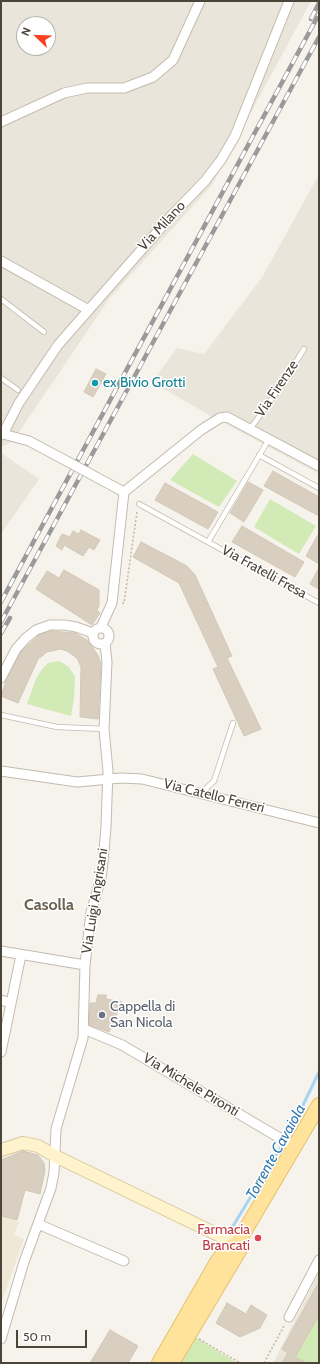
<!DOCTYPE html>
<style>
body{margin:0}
#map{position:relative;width:320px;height:1364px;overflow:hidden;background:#f6f3ec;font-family:Cabin,sans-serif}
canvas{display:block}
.frame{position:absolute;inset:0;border:2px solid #4b4439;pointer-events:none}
.north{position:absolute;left:16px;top:16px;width:40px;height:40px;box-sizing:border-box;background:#fff;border:1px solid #b7b4b0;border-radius:50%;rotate:293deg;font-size:11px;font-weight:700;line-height:16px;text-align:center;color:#4b4439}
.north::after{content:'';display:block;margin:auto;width:14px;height:18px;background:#fc3f1d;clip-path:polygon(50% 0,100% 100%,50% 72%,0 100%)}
.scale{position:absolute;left:16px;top:1330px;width:71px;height:18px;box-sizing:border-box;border:2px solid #4b4439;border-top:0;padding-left:5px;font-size:12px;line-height:14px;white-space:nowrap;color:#4b4439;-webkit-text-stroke:3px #fff;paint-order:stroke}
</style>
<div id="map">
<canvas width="320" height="1364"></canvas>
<div class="frame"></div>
<div class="north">N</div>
<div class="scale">50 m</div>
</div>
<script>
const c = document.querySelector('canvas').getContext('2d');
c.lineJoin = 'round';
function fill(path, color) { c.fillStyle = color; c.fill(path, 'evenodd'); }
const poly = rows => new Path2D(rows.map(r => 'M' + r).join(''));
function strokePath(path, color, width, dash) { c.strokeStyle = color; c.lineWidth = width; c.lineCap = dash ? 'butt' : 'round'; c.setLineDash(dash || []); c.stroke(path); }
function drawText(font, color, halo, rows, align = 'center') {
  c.font = font + ' Cabin,sans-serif'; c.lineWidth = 3; c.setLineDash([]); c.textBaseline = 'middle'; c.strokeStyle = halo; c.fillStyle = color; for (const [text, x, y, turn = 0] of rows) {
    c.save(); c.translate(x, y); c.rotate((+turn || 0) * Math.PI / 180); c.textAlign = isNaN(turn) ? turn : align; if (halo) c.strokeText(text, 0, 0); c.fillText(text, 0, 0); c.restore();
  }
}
fill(poly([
 [1,1,311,1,212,185,109,299,13,441,1,447],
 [24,24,48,24,48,48,24,48],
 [319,174,319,474,209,415,152,382,177,348,204,354,263,276],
 [1,453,39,479,1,534],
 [319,1273,319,1363,273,1363]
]), '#eae5da');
fill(poly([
 [1,1217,19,1222,14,1235,24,1239,2,1301]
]), '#efe8d6');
fill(poly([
 [193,454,237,481,219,507,170,480],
 [270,499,316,526,299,554,254,527],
 [59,661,69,667,75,677,74,699,71,716,27,704,36,679,42,669,48,663],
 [319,1315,319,1363,307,1363,295,1357],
 [189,1333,237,1363,172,1363]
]), '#d2eab5');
strokePath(poly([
 [230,1231,290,1132,319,1072]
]), '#a9d4f2', 3);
const building = poly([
 [96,369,106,374,93,397,84,392,96,369],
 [273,471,319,497,319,516,264,486,273,471],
 [248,482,263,490,244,522,230,513,248,482],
 [165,483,218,512,208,529,155,500,165,483],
 [242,526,304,562,295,577,232,542,242,526],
 [81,530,100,540,94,550,89,547,83,556,64,545,62,550,56,546,62,534,70,537,73,531,79,534,81,530],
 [319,533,319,564,306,556,319,533],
 [141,542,187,566,195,575,232,656,227,658,261,729,244,736,213,669,218,667,179,583,133,557,141,542],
 [319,568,319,589,310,584,319,568],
 [64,570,99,590,99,606,97,610,100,613,92,625,36,589,47,571,59,578,64,570],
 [51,631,75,633,87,640,98,655,101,664,98,719,80,717,81,667,77,658,67,651,61,649,47,652,38,659,18,703,1,696,6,681,21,652,39,635,51,631],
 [98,995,106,995,106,999,122,1002,109,1032,89,1025,90,1003,96,1003,98,995],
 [23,1151,38,1155,44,1163,45,1171,40,1194,25,1190,17,1220,1,1216,1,1160,23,1151],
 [319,1282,319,1315,295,1357,307,1363,282,1363,288,1353,282,1349,319,1282],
 [227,1303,246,1314,251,1305,267,1315,260,1328,240,1337,216,1323,227,1303],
 [110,1330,138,1346,128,1363,90,1363,110,1330]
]);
fill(building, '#d8cfc1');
strokePath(building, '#d3c7b4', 1);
const service = poly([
 [1,299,44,332],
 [1,378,18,390],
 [250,429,279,389,304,349],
 [259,455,319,488],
 [139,504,319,603],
 [208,542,269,439],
 [1,715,57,727,104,729],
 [201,793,214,781,233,723]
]);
const minor = poly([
 [1,122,64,93,87,88,124,88,153,77,173,60,200,1],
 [1,261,87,309],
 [3,434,19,403,58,345,172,215,205,181,221,160,235,136,289,1],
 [1,435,3,434,29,441,61,458],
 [96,477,124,492],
 [101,627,112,603,124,492,201,430,220,418,227,417,319,466],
 '93 636a8 8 0 1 1 16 0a8 8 0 1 1-16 0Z',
 [1,678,16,649,26,638,36,630,50,625,64,625,76,627,93,633],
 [1,771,77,782,121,778,142,779,319,823],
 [1,951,85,965],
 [1,1000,11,1003],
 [84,1029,122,1045,295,1147],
 [1,1052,21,955],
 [38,1224,124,1261],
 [289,1317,319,1260],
 [1,1339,24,1262,51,1188,54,1173,56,1129,83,1038,85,965,91,912,101,878,103,862,106,827,108,771,104,729,107,662,105,643]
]);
const secondary = poly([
 [1,1150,23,1143,38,1146,55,1156,237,1244]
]);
const primary = poly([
 [159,1363,217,1262,228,1248,237,1244,319,1105],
 [172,1363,239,1251,237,1244]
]);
strokePath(service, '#c2bbae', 6);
strokePath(minor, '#c2bbae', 11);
strokePath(secondary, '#d6c79b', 14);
strokePath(primary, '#e6c16a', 16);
strokePath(poly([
 [122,603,124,603,137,512],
 [199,1339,240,1363],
 [264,1363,285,1324]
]), '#c4b79f', 1.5, [2, 2]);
strokePath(service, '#fff', 4.5);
strokePath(minor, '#fff', 9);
strokePath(secondary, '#fff3cd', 12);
strokePath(primary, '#ffe39c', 14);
const rail = poly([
 [311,19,319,3],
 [1,602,319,14],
 [1,622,319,37],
 [1,633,10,618]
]);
strokePath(rail, '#9a9a9a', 4.5);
strokePath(rail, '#fff', 3, [9]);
const minorBridge = poly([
 [61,458,96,477]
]);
strokePath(minorBridge, '#c2bbae', 11, []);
strokePath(minorBridge, '#fff', 9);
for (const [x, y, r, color] of [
 [95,383,4,"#0f9aa8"],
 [102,1015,4,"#6b7280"],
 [258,1238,4,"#e0444e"]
]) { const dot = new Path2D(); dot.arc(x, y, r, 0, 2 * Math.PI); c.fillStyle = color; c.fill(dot); strokePath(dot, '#fff', 1.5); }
drawText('14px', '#4b4439', '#fff', [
 ["Via Milano",162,226,-47],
 ["Via Firenze",277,389,-56],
 ["Via Fratelli Fresa",264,572,29],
 ["Via Catello Ferreri",214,796,14],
 ["Via Luigi Angrisani",95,901,-81],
 ["Via Michele Pironti",191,1085,31]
]);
drawText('14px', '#0d838f', '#fff', [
 ["ex Bivio Grotti",103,383]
], 'left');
drawText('14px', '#5b616d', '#fff', [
 ["Cappella di",110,1007],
 ["San Nicola",110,1023]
], 'left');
drawText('14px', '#be3a42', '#fff', [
 ["Farmacia",250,1230],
 ["Brancati",250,1246]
], 'right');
drawText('italic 15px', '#2e7ab2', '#fff', [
 ["Torrente Cavaiola",276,1152,-61]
]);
drawText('bold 16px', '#6e6250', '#fff', [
 ["Casolla",49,905]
]);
</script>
